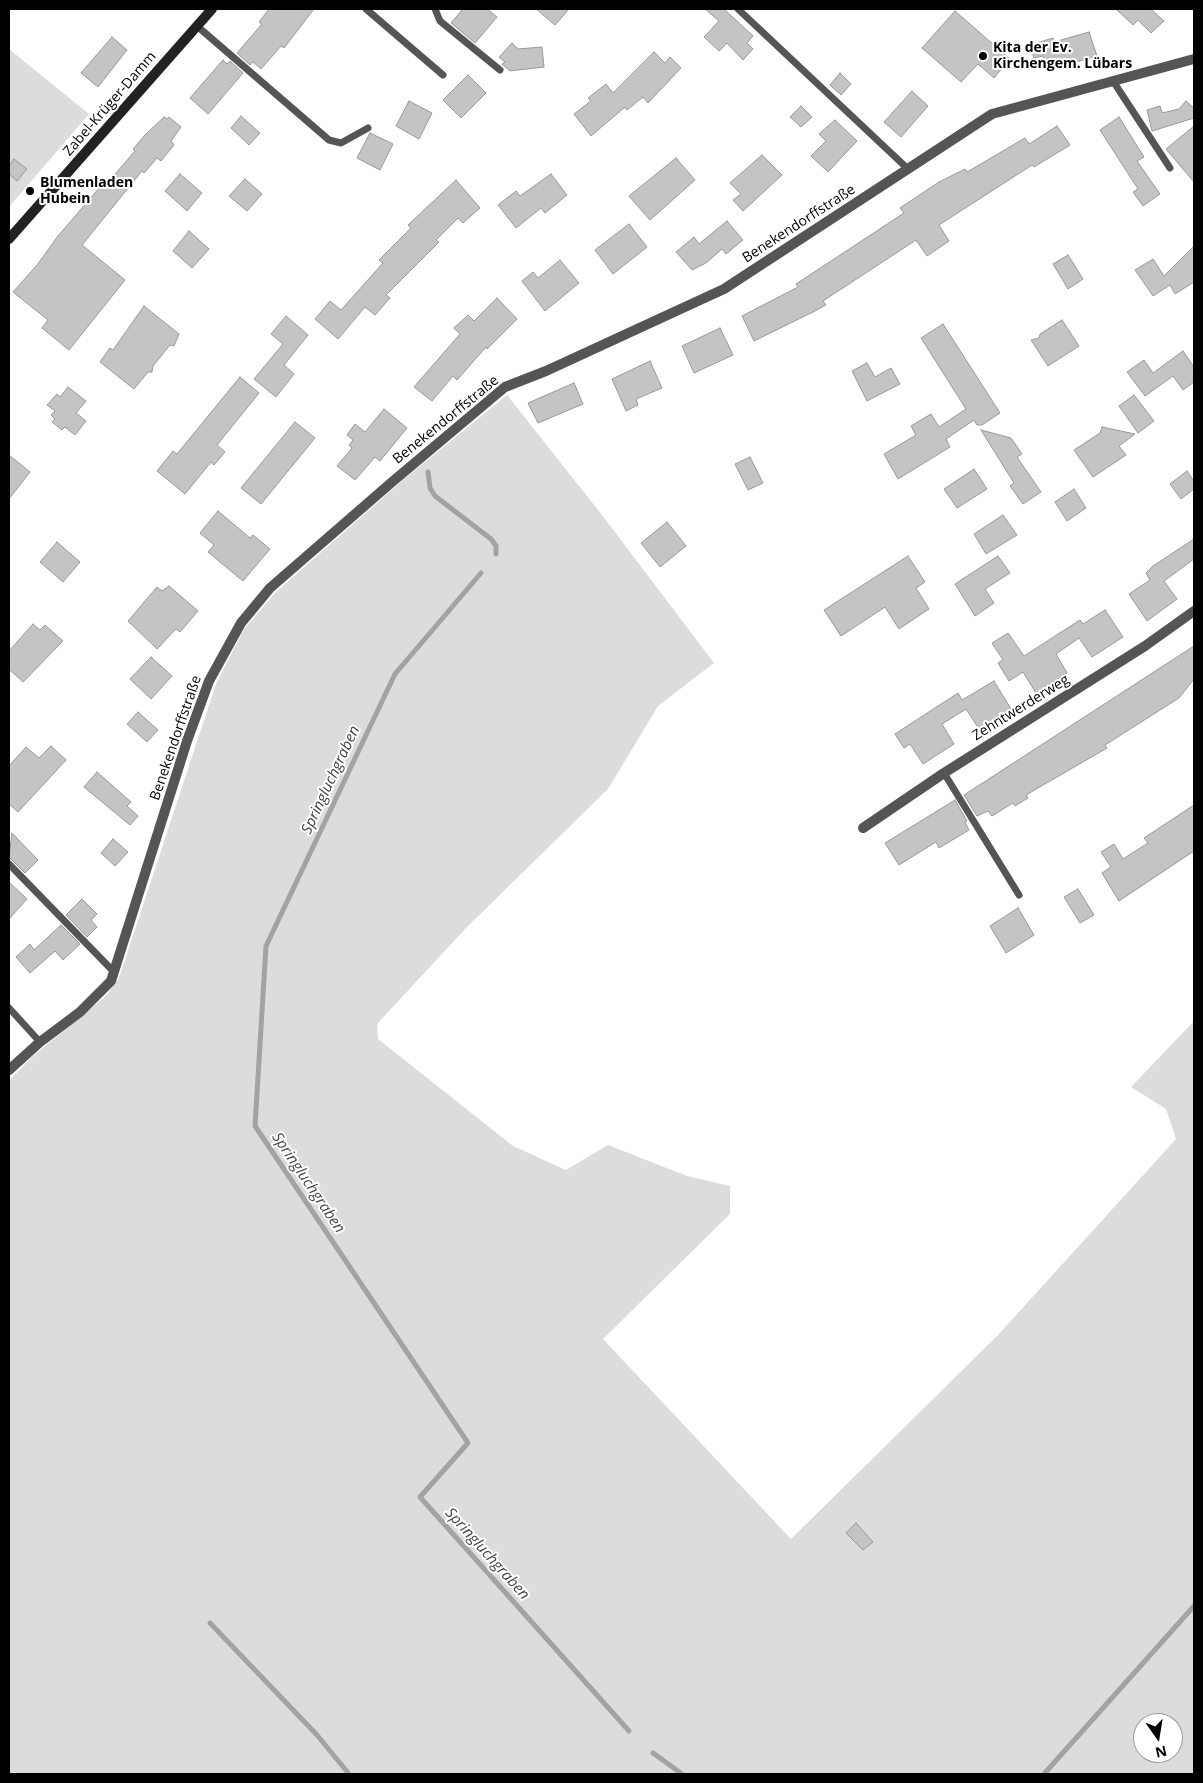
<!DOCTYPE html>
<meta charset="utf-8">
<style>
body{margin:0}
#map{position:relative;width:1203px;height:1783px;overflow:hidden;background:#fff;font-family:"Open Sans",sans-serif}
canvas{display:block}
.frame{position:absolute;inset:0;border:10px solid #000;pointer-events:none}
.north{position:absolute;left:1133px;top:1713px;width:50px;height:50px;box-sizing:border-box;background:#fff;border:1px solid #999;border-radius:50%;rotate:167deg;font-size:14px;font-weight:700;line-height:20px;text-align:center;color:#000}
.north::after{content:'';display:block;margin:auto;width:18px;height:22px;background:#000;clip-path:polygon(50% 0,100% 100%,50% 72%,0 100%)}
</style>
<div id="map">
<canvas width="1203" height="1783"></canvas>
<div class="frame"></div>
<div class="north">N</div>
</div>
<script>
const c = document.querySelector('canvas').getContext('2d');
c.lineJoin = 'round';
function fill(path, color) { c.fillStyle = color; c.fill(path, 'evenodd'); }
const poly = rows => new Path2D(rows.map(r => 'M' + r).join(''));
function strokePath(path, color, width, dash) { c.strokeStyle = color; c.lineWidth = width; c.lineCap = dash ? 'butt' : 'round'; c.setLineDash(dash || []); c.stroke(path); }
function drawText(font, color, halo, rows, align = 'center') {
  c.font = font + ' "Open Sans",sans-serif'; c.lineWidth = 4; c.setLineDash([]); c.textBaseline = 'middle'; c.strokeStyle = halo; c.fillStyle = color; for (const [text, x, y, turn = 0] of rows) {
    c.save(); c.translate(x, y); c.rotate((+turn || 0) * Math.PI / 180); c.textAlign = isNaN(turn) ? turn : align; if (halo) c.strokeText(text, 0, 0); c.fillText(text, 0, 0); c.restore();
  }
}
fill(poly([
 [9,49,89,114,9,207],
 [507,395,602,515,714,663,658,706,608,789,466,928,377,1024,378,1039,513,1146,566,1170,608,1145,687,1176,730,1186,730,1214,603,1339,791,1539,997,1336,1176,1139,1166,1109,1131,1087,1194,1021,1194,1774,9,1774,9,1081,32,1057,106,996,119,978,216,684,244,629,275,593,403,480],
 [1143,1723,1173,1723,1173,1753,1143,1753]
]), '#dcdcdc');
strokePath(poly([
 [428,472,430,488,435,496,491,539,496,546,496,554],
 [481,573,395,674,266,946,255,1126,468,1443,420,1497,629,1731],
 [210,1623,317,1735,349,1774],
 [653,1753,682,1774],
 [1044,1774,1194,1606]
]), '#a3a3a3', 5);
const building = poly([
 [269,9,314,9,284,48,281,46,261,69,253,62,250,65,237,53,262,24,259,22,269,9],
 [463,9,487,9,497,17,475,43,451,23,463,9],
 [536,9,569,9,555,25,536,9],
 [705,9,724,9,753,36,747,43,753,49,743,60,727,43,719,51,704,37,719,21,705,9],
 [1116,9,1151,9,1164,21,1151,33,1138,20,1133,25,1116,9],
 [955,11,1010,59,994,78,978,64,961,82,922,48,955,11],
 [1089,32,1097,56,1053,69,1051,61,1045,63,1043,56,1034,58,1030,45,1053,38,1054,42,1089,32],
 [112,37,127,50,98,87,81,73,112,37],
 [512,43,518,49,542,47,544,67,510,71,502,64,505,62,499,57,512,43],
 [654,52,665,63,670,57,681,68,648,103,643,97,627,110,625,107,591,136,574,114,591,101,588,98,606,84,613,93,654,52],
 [223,60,227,64,230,61,243,73,208,114,190,98,223,60],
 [840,73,851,84,841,95,830,85,840,73],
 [468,75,486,93,461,118,443,100,468,75],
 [912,91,928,106,901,137,884,122,912,91],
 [409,101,432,113,419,139,396,126,409,101],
 [1186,101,1194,108,1194,118,1152,131,1147,110,1160,106,1162,113,1179,109,1186,101],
 [801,106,812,117,801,127,790,117,801,106],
 [241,116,260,133,249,145,231,128,241,116],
 [164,117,167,119,169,117,181,127,171,141,174,145,161,161,157,158,144,173,142,171,82,245,125,280,69,350,42,328,48,320,13,292,37,265,58,236,107,179,110,180,135,151,133,149,146,134,164,117],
 [1119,117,1144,157,1137,161,1160,194,1143,206,1133,192,1138,189,1100,130,1119,117],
 [835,120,857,141,828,172,811,156,826,141,819,134,835,120],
 [1057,126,1070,145,1034,167,1032,165,939,225,949,241,927,256,916,240,823,301,826,305,815,311,754,341,742,316,798,287,796,284,904,213,900,208,939,182,965,169,967,172,1025,138,1029,144,1057,126],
 [1194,126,1194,182,1166,149,1194,126],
 [370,133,393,144,380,170,357,158,370,133],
 [762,155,782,175,743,211,733,200,741,194,730,183,762,155],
 [676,158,695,180,650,220,629,196,676,158],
 [14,159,27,169,17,181,9,174,9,167,14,159],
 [180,174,202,193,187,211,165,191,180,174],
 [551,174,567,195,545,213,541,208,516,228,498,205,516,191,520,196,551,174],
 [245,179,262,194,247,211,229,196,245,179],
 [456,180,480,208,463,223,458,218,436,240,439,242,386,295,390,298,375,315,365,307,338,339,315,319,330,301,341,310,383,263,379,260,411,228,408,225,456,180],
 [727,221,743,240,726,254,722,249,706,263,692,270,676,252,694,237,699,244,727,221],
 [629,224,647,247,613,274,595,250,629,224],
 [189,231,209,249,192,268,173,251,189,231],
 [1194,246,1194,282,1175,294,1170,285,1153,296,1135,270,1153,259,1164,276,1194,246],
 [1068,255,1083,279,1068,289,1053,264,1068,255],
 [560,260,579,283,545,311,522,281,533,272,538,278,560,260],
 [497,298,517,319,487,349,486,347,457,380,453,376,432,401,414,387,460,334,454,328,468,315,474,321,497,298],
 [144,306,179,334,174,346,170,345,153,366,152,372,148,372,134,389,100,362,110,348,113,350,144,306],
 [286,316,308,335,284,365,294,374,276,397,254,379,283,344,271,334,286,316],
 [1062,320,1079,346,1048,366,1031,340,1039,338,1040,334,1062,320],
 [943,324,1000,413,982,425,977,425,974,420,946,439,950,447,898,479,884,454,916,435,911,426,931,414,939,427,966,409,921,338,943,324],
 [720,328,733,355,694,373,682,346,720,328],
 [1183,351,1194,367,1194,382,1183,390,1173,376,1145,396,1127,372,1144,360,1153,373,1183,351],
 [650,361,662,388,636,399,638,405,626,411,612,379,650,361],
 [867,363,875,377,891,368,900,384,867,401,852,371,867,363],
 [240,377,259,393,217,445,225,452,214,465,211,462,185,494,157,471,173,451,177,454,240,377],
 [574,383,583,404,538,423,528,403,574,383],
 [68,387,86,401,76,413,86,421,75,435,65,427,62,430,52,422,55,419,51,415,55,411,47,405,57,394,60,397,68,387],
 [1134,395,1154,421,1138,433,1119,406,1134,395],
 [384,409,407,428,380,461,375,457,355,480,337,466,352,448,349,445,353,440,347,435,355,424,365,432,384,409],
 [295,422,315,438,261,504,241,488,295,422],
 [1102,427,1135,434,1119,446,1126,455,1093,477,1074,450,1100,433,1102,427],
 [981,430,1011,438,1022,454,1017,457,1041,492,1023,504,1010,486,1014,483,981,430],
 [9,455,30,472,9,499,9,455],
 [750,457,763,483,748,490,735,464,750,457],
 [974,469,987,489,957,508,944,489,974,469],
 [1187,471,1194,481,1194,489,1181,499,1170,484,1187,471],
 [1074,489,1086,508,1067,521,1055,502,1074,489],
 [218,511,250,538,253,535,270,549,243,581,208,552,214,545,200,533,218,511],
 [1003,515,1017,535,986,554,974,534,1003,515],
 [667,522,686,546,660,567,641,543,667,522],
 [1194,539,1194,559,1164,581,1177,599,1147,621,1129,594,1150,580,1146,573,1153,566,1194,539],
 [57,542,80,562,63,582,40,562,57,542],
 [908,556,925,582,916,588,929,609,899,629,885,607,841,636,824,610,908,556],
 [998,556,1010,573,985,589,994,603,975,616,955,584,998,556],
 [169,586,198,611,180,632,176,629,157,649,128,621,157,587,162,591,169,586],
 [1105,610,1123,637,1092,657,1079,638,1056,654,1067,673,1036,693,1023,672,1009,681,998,663,1003,660,992,643,1008,633,1024,656,1080,620,1083,624,1105,610],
 [33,624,40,630,45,625,63,641,23,682,9,669,9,651,33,624],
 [1194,646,1194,679,1179,698,1105,745,1107,748,1026,795,1028,798,1015,806,1013,803,992,816,988,811,977,816,964,795,1194,646],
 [151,657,172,676,151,699,130,679,151,657],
 [994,681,1011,709,979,729,966,709,942,724,954,744,923,764,910,744,904,748,895,734,958,693,962,700,994,681],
 [138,712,158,730,147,742,127,724,138,712],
 [51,746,66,760,18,812,9,804,9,766,26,747,39,758,51,746],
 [97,772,131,802,127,806,138,816,130,825,84,787,97,772],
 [955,800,967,821,965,822,969,830,939,848,936,842,899,865,885,843,955,800],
 [1194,805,1194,851,1119,901,1102,873,1111,867,1101,852,1114,844,1123,859,1148,843,1144,838,1194,805],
 [12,833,38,860,25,873,9,857,12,833],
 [113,839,128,852,115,866,101,853,113,839],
 [9,882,27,899,9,919,9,882],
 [1078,889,1094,915,1080,923,1064,897,1078,889],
 [82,899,97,914,91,920,97,927,87,937,66,915,82,899],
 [1018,908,1034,935,1006,953,990,926,1018,908],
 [61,925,80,944,63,960,55,951,30,973,16,957,30,944,34,950,61,925],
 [856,1523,873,1542,863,1550,846,1533,856,1523]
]);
fill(building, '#c4c4c4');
strokePath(building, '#999', 1);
strokePath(poly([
 [366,9,443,75],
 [435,9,440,21,500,70],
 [738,9,908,169],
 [197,26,329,140,341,143,368,128],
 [1113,81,1170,168],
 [944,773,1019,895],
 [9,864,114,972],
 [9,1008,40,1042]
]), '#555', 7);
strokePath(poly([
 [863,828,944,773,1145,646,1194,611],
 [9,1070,40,1042,80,1012,111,981,187,741,209,681,241,623,270,588,392,482,505,387,546,371,724,289,992,114,1194,59]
]), '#555', 10);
strokePath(poly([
 [9,239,212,9]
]), '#222', 10);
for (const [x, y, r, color] of [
 [983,56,5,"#000"],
 [30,191,5,"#000"]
]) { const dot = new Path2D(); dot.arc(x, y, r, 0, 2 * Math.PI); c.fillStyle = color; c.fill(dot); strokePath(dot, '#fff', 2); }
drawText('bold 14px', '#000', '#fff', [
 ["Kita der Ev.",993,48],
 ["Kirchengem. Lübars",993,64],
 ["Blumenladen",40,183],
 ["Hubein",40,199]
], 'left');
drawText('14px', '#000', '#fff', [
 ["Zabel-Krüger-Damm",110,104,-49],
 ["Benekendorffstraße",799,224,-33],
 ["Benekendorffstraße",446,420,-39],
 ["Zehntwerderweg",1021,708,-32],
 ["Benekendorffstraße",176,738,-71]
]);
drawText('italic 15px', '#444', '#fff', [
 ["Springluchgraben",331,780,-65],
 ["Springluchgraben",308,1183,56],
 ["Springluchgraben",487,1554,48]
]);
</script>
